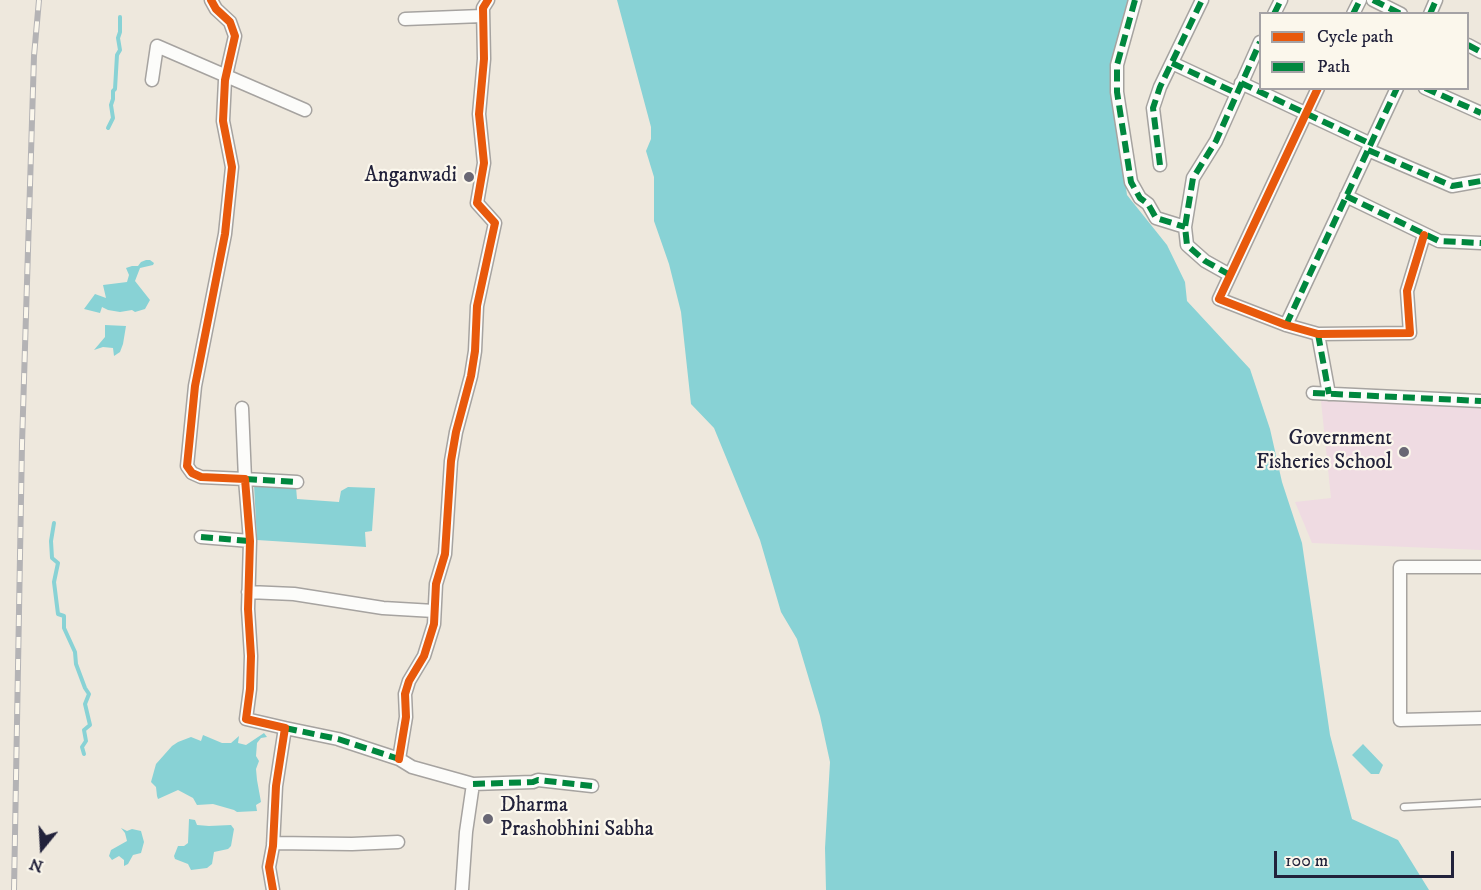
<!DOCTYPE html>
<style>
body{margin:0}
#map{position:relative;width:1481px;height:890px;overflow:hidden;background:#eee8dd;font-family:"IM FELL DW Pica",serif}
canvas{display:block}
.legend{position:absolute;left:1259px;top:12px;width:210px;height:78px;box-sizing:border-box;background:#fbf7ec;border:2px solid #a4a2a5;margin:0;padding:8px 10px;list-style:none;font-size:18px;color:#22223b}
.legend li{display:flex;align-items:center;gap:12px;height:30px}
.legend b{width:30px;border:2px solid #a4a2a5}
.north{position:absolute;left:12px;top:818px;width:60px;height:60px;-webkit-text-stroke:4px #fbf7ec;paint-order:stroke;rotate:198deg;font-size:16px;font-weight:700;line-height:24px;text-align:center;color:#22223b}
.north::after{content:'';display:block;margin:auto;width:21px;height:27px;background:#22223b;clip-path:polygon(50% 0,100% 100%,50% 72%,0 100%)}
.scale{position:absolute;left:1274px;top:851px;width:180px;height:27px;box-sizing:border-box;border:3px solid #22223b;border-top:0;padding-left:8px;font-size:18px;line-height:21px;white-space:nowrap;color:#22223b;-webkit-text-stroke:4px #fbf7ec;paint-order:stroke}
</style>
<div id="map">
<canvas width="1481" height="890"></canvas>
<ul class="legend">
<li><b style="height:8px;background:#e8590c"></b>Cycle path</li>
<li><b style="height:8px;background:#00873e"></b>Path</li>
</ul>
<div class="north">N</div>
<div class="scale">100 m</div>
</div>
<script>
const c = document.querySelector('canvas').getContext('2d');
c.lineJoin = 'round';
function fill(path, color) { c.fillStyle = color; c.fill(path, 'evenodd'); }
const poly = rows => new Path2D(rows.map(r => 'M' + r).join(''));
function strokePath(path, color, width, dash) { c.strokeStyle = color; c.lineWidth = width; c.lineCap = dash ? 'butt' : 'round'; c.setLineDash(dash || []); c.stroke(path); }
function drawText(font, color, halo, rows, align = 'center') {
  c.font = font + ' "IM FELL DW Pica",serif'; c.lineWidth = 4.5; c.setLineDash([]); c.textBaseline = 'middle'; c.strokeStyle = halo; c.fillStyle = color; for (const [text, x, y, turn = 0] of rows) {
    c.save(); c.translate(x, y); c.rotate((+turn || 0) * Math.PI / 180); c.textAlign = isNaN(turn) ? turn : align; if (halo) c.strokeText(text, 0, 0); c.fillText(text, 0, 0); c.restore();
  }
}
fill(poly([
 [1321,401,1456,403,1481,406,1481,550,1312,543,1295,502,1331,498]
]), '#efdbe2');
fill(poly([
 [617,0,1129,0,1110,72,1127,195,1167,245,1185,282,1187,301,1250,369,1270,429,1282,482,1302,543,1330,735,1352,819,1398,840,1429,890,826,890,825,848,830,762,820,716,797,639,781,612,760,540,714,428,691,404,681,312,669,264,654,221,654,177,646,151,651,139,651,127],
 [146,260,150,260,154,263,153,265,140,268,135,281,150,300,145,309,135,312,132,310,120,312,108,310,102,307,100,313,84,309,95,294,106,298,103,285,127,282,129,275,126,268,132,266,138,266,141,262],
 [105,325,126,326,123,344,120,352,114,356,113,348,103,347,94,350,105,337],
 [254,485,296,487,297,499,339,502,341,491,348,487,375,488,372,531,365,532,366,547,257,540],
 [264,733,267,737,261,738,257,743,256,756,259,761,256,769,257,780,261,802,256,805,257,811,237,812,234,810,213,804,197,805,193,798,178,790,158,799,157,796,156,787,151,782,156,764,172,746,178,742,191,737,201,741,203,735,222,743,231,743,239,736,238,743,246,745],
 [1363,744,1383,765,1379,774,1371,774,1352,755],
 [189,819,195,820,197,825,209,826,231,825,234,829,231,846,228,849,214,852,212,864,207,868,191,870,188,864,175,859,174,856,178,846,184,846,188,843],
 [121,828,127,831,132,829,141,831,144,842,141,853,133,855,128,864,124,866,124,860,119,856,112,860,109,856,111,850,127,841,125,833]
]), '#88d2d5');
strokePath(poly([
 [108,128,113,118,111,105,113,99,113,91,115,89,117,55,120,50,118,38,120,32,120,17],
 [54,523,51,541,52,558,58,563,54,582,58,614,64,616,64,628,75,652,76,664,85,688,89,694,85,704,90,725,84,730,86,741,82,747,84,754]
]), '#88d2d5', 4);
const lane = poly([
 [1404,807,1481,803]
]);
const street = poly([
 [211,0,216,9,230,22,235,36,225,80,223,121,232,167,225,234,195,386,187,466,192,473,201,477,245,479,250,541,248,609,251,656,250,689,246,719,285,728,276,786,273,846,269,867,273,890],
 [1135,0,1117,65,1117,92,1131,182,1140,198,1148,204,1156,218,1185,227],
 [1373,0,1401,14],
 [1274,14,1281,0],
 [1353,14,1360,0],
 [1430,14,1436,0],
 [405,19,482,16],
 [1468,45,1481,52],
 [1172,63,1236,93],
 [152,80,157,46,305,110],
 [1241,83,1371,144],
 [1318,88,1219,299,1286,325,1318,334,1410,333,1407,291,1424,235],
 [1425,88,1481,113],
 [1368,150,1452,186,1481,181],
 [1160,165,1153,108,1160,87,1202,0],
 [1346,196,1439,241,1481,243],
 [1230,275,1205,261,1187,245,1185,227,1193,178,1216,141,1260,42],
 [1286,325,1397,88],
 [1318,334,1329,394],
 [1313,393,1481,401],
 [242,408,245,479,297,482],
 [201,537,250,541],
 [1481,567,1400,567,1400,720,1481,718],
 [248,592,294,594,383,608,434,611],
 [285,728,338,739,399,759,412,767,473,784,466,832,462,890],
 [399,759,406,717,405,694,409,681,424,656,434,624,436,584,445,554,451,461,456,432,471,376,475,351,477,306,495,223,477,203,484,163,479,114,484,59,483,8,488,0],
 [473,784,533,782,538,780,592,786],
 [273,843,352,844,398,842]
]);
strokePath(lane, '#a6a3a0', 9);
strokePath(street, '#a6a3a0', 15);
strokePath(lane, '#fcfcfa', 6);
strokePath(street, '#fcfcfa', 12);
const rail = poly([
 [14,890,22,444,34,56,39,0]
]);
strokePath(rail, '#b4b3b5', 6);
strokePath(rail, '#fbf7ec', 4, [11]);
strokePath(poly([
 [1135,0,1117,65,1117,92,1131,182,1140,198,1148,204,1156,218,1185,227],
 [1373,0,1401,14],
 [1274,14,1281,0],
 [1353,14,1360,0],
 [1430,14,1436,0],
 [1468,45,1481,52],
 [1172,63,1236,93],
 [1241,83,1371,144],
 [1425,88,1481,113],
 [1368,150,1452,186,1481,181],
 [1160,165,1153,108,1160,87,1202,0],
 [1346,196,1439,241,1481,243],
 [1230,275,1205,261,1187,245,1185,227,1193,178,1216,141,1260,42],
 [1286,325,1397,88],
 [1318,334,1329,394],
 [1313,393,1481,401],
 [245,479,297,482],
 [201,537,250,541],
 [285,728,338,739,399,759],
 [473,784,533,782,538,780,592,786]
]), '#00873e', 6, [12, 6]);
strokePath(poly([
 [211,0,216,9,230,22,235,36,225,80,223,121,232,167,225,234,195,386,187,466,192,473,201,477,245,479,250,541,248,609,251,656,250,689,246,719,285,728,276,786,273,846,269,867,273,890],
 [1318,88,1219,299,1286,325,1318,334,1410,333,1407,291,1424,235],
 [399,759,406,717,405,694,409,681,424,656,434,624,436,584,445,554,451,461,456,432,471,376,475,351,477,306,495,223,477,203,484,163,479,114,484,59,483,8,488,0]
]), '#e8590c', 8);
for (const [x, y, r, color] of [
 [469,177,6,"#696774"],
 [1404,452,6,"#696774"],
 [488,819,6,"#696774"]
]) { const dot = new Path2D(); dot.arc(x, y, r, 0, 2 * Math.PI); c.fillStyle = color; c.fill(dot); strokePath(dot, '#fbf7ec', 2); }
drawText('21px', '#22223b', '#fbf7ec', [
 ["Anganwadi",457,177],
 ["Government",1392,440],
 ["Fisheries School",1392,464],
 ["Dharma",500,807,"left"],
 ["Prashobhini Sabha",500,831,"left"]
], 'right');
</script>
